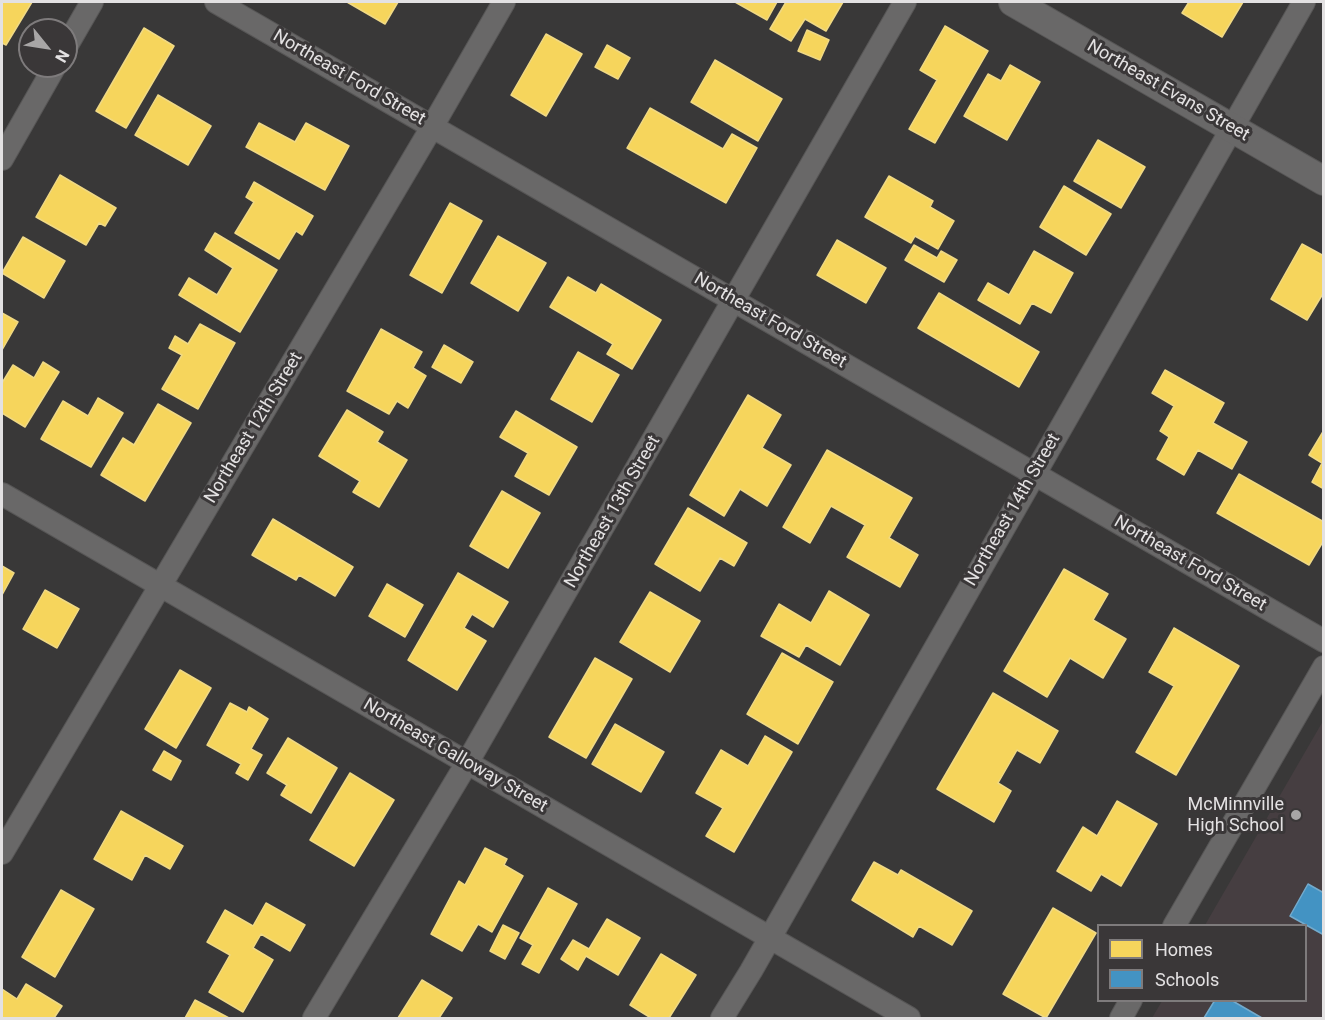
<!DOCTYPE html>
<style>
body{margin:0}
#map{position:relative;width:1325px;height:1020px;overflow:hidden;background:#393838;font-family:Roboto,sans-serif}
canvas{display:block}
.frame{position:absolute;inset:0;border:3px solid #e3e1e2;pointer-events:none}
.legend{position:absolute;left:1097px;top:924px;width:210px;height:78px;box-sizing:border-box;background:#3a3738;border:2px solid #7e7b7c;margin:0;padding:8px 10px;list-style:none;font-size:18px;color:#e3e1e2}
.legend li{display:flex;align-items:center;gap:12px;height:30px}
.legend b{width:30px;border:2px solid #7e7b7c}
.north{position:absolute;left:18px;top:18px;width:60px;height:60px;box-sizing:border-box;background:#3a3738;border:2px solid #7e7b7c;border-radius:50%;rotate:120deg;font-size:16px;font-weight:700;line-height:24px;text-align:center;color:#e3e1e2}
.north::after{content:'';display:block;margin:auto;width:21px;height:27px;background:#a8a6a6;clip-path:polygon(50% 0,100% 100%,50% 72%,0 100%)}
</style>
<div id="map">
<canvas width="1325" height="1020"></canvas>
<div class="frame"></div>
<ul class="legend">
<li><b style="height:16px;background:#f6d55c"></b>Homes</li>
<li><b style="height:16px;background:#4393c3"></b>Schools</li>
</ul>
<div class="north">N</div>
</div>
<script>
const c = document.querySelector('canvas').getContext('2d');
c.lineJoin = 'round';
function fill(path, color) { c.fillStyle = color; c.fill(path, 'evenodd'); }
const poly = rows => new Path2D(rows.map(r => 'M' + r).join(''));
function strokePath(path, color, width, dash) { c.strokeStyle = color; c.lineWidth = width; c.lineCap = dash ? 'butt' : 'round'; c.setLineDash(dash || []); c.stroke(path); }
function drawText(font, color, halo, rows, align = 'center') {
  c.font = font + ' Roboto,sans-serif'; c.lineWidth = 6; c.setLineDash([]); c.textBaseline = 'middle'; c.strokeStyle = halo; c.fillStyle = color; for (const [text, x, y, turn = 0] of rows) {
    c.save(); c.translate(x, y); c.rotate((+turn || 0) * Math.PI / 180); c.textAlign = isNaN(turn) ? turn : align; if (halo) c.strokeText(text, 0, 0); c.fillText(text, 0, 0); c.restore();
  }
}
fill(poly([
 [1323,721,1323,1018,1152,1018,1162,1001,1306,1000,1306,926,1205,925]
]), '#463e41');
const homes = poly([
 [2,2,32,2,6,45,2,43,2,2],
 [347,2,398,2,385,24,347,2],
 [735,2,777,2,767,20,735,2],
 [786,2,843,2,826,31,805,19,791,41,770,29,786,2],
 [1189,2,1243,2,1222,37,1182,13,1189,2],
 [945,26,988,51,935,143,909,129,937,80,920,70,945,26],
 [144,28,174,46,126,128,96,111,144,28],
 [807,30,829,40,820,60,798,51,807,30],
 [546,34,582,54,546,116,511,95,546,34],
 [607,45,630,58,618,79,595,67,607,45],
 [715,60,782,99,758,141,691,102,715,60],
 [1010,65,1040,82,1007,140,964,116,988,74,1001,81,1010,65],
 [158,95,211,126,188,165,135,135,158,95],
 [650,108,723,149,732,134,757,148,726,203,627,148,650,108],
 [259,123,295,142,306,123,349,146,325,190,246,147,259,123],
 [1098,140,1145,167,1121,208,1074,181,1098,140],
 [60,175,116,208,105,226,99,223,86,245,36,217,60,175],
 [889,176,933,201,930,207,954,221,938,249,915,236,911,243,865,217,889,176],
 [254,182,313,216,302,235,296,231,279,259,235,233,254,202,246,197,254,182],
 [1064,186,1111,214,1086,255,1040,227,1064,186],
 [450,203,482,221,442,293,410,275,450,203],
 [215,233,277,270,240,332,179,295,189,278,217,295,233,268,205,250,215,233],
 [498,236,546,263,518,311,471,283,498,236],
 [23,237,65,261,44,298,2,273,23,237],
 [837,240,886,268,866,303,817,275,837,240],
 [1302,244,1324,256,1324,292,1307,320,1271,299,1302,244],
 [914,245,937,258,941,251,957,260,944,282,905,260,914,245],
 [1034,251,1073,273,1051,313,1032,303,1020,324,978,300,988,283,1009,295,1034,251],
 [568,277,596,293,601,284,661,320,632,369,607,354,613,344,550,307,568,277],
 [939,293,1039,352,1019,387,918,328,939,293],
 [2,313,18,322,2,350,2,313],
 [200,324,235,343,198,409,162,389,182,355,169,348,175,336,188,344,200,324],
 [381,329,422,352,413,368,426,376,408,408,397,401,389,414,347,391,381,329],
 [444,345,473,362,461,383,432,367,444,345],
 [578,352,619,375,592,422,551,399,578,352],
 [43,362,59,372,25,427,2,413,2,383,13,365,34,378,43,362],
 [1165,370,1224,403,1213,423,1247,442,1232,469,1198,450,1184,475,1157,459,1169,437,1160,431,1174,406,1152,393,1165,370],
 [748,395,781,415,762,448,791,465,767,506,740,489,724,516,690,495,748,395],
 [98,398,123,413,91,467,41,439,63,401,88,416,98,398],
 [158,404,191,423,145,501,101,475,123,438,134,445,158,404],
 [347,410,383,432,377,442,407,460,379,507,353,492,360,481,319,456,347,410],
 [516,411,577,447,549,495,515,476,528,453,500,437,516,411],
 [1324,430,1324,489,1312,482,1322,463,1309,455,1324,430],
 [827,450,912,498,889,538,918,555,900,587,847,557,865,525,831,506,810,543,783,527,827,450],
 [1239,474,1324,522,1324,540,1309,565,1217,513,1239,474],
 [502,491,540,513,508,568,470,546,502,491],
 [688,508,747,543,734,566,720,558,700,591,655,564,688,508],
 [273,519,353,567,335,596,299,575,296,580,252,555,273,519],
 [2,566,14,573,2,595,2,566],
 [1064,569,1108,594,1093,620,1126,639,1103,678,1070,658,1047,697,1004,671,1064,569],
 [458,573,508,602,493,627,472,614,464,628,486,641,457,690,408,660,458,573],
 [387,584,423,605,405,637,369,616,387,584],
 [45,590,79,609,57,648,23,629,45,590],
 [829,591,869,615,840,665,806,645,799,657,761,636,779,604,811,623,829,591],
 [650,592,700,621,670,672,620,642,650,592],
 [1174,628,1239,666,1176,775,1136,752,1174,686,1149,672,1174,628],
 [782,653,833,682,798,744,747,714,782,653],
 [595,658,632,679,586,758,549,737,595,658],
 [180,670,211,688,176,748,145,729,180,670],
 [993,693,1058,731,1040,763,1017,750,998,783,1011,791,994,822,937,789,993,693],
 [230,703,247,712,249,707,268,719,251,749,262,755,248,780,236,773,241,764,207,745,230,703],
 [615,724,664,752,641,792,592,764,615,724],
 [765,736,792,752,734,852,706,836,723,808,696,793,721,750,748,766,765,736],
 [288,738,337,768,311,813,281,795,287,785,267,773,288,738],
 [164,751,181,761,171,780,153,770,164,751],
 [350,773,394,800,354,866,310,840,350,773],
 [1117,801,1157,824,1121,886,1101,874,1091,891,1057,871,1083,827,1097,836,1117,801],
 [121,811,183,846,170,869,145,855,132,880,94,859,121,811],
 [485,848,507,859,504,865,523,876,492,932,478,924,462,951,431,934,459,881,465,885,485,848],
 [874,862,898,875,901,870,972,911,952,945,919,926,913,937,852,900,874,862],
 [548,888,577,904,539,973,522,964,533,945,520,938,548,888],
 [61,890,94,909,55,977,22,957,61,890],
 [266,903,305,925,290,951,261,934,253,948,273,960,243,1012,209,992,230,955,207,942,225,910,253,926,266,903],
 [1053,908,1096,933,1046,1018,1003,994,1053,908],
 [607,919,640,938,618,975,586,956,578,970,561,959,573,940,589,949,607,919],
 [503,925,519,933,505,959,490,951,503,925],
 [661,954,696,975,669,1018,651,1018,630,1005,661,954],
 [422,980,452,998,439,1018,398,1018,422,980],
 [26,984,62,1006,54,1018,2,1018,2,989,17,999,26,984],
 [195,1000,229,1018,185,1018,195,1000]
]);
fill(homes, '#f6d55c');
strokePath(homes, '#f0d984', 1.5);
const schools = poly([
 [1308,884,1324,893,1324,935,1290,916,1308,884],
 [1215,1000,1231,1000,1262,1018,1204,1018,1215,1000]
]);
fill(schools, '#4393c3');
strokePath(schools, '#73aacc', 1.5);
const minor = poly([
 [216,2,1324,641],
 [66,47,92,2],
 [2,159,55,66],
 [2,494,909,1018],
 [2,853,432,127,504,2],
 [1174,926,1324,667],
 [314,1018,467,763,905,2],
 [722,1018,751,971,1304,2],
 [1121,1018,1131,1000]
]);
const tertiary = poly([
 [1013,2,1324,181]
]);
strokePath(minor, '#575656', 24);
strokePath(tertiary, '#575656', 30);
strokePath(minor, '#696868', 22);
strokePath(tertiary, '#696868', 28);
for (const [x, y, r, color] of [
 [1296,815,6,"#a8a6a6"]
]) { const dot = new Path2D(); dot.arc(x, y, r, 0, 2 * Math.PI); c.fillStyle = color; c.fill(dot); strokePath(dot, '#3a3738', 2); }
drawText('18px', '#e3e1e2', '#3a3738', [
 ["Northeast Ford Street",349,78,30],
 ["Northeast Evans Street",1168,91,30],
 ["Northeast Ford Street",770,321,30],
 ["Northeast 12th Street",254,428,-59],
 ["Northeast 14th Street",1013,510,-60],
 ["Northeast 13th Street",613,512,-60],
 ["Northeast Ford Street",1190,564,30],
 ["Northeast Galloway Street",455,756,30]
]);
drawText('18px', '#e3e1e2', '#3a3738', [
 ["McMinnville",1284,805],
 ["High School",1284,826]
], 'right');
</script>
